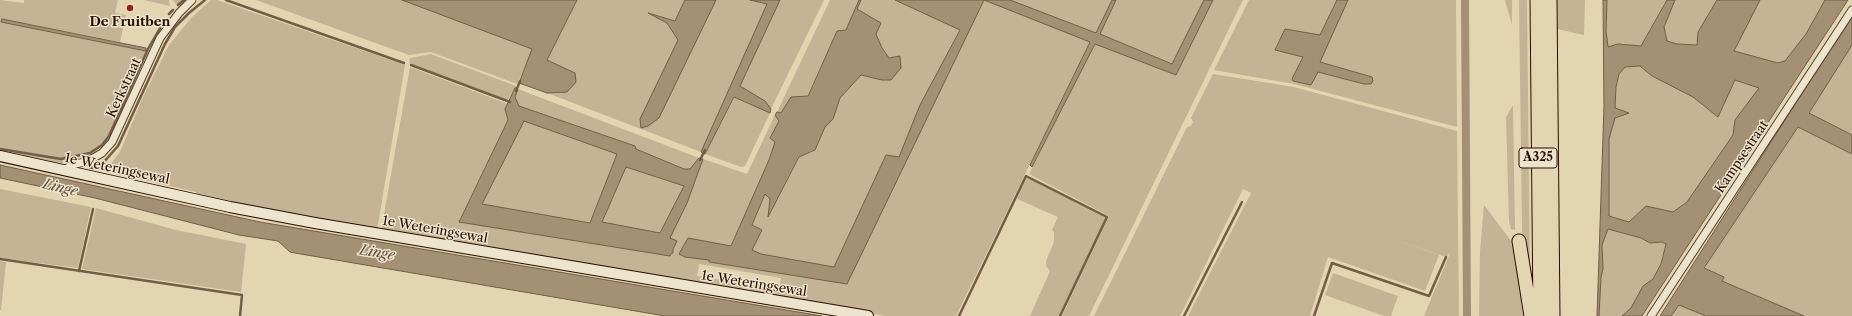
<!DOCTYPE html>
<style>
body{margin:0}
canvas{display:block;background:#e3d5b2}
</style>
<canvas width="1852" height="316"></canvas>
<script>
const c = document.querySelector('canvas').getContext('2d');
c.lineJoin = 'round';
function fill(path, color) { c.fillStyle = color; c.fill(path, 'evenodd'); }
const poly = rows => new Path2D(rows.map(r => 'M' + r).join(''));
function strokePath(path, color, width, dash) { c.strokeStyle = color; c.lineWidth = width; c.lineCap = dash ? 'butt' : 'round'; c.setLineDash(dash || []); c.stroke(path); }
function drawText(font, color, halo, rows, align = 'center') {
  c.font = font + ' "Libre Caslon Text",serif'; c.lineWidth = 3; c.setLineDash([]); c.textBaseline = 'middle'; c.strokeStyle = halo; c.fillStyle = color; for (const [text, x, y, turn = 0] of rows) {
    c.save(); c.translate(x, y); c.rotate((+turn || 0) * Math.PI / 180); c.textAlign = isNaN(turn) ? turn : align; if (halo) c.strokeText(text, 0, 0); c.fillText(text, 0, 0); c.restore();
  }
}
fill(poly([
 [0,0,24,3,24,0,118,0,115,13,126,15,120,42,2,19,1,22,146,51,108,137,95,150,83,156,59,164,0,153],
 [144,0,169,0,170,6],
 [173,0,189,0,179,8],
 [211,0,217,0,405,65,377,230,198,197,196,192,109,172,109,166,120,152,143,97,169,45,192,17],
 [256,0,402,0,533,49,517,84,431,52,409,55],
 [577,0,685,0,676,21,650,14,667,23,678,40,660,78,700,32,716,0,750,0,767,4,701,152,547,93,567,92,547,60],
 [780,0,824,0,771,109,765,101,740,86],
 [830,0,859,0,846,30,837,31,807,96,780,113,777,112],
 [861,0,895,0,960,29,920,105,899,158,886,155,834,267,761,254,752,250,762,230,752,226,765,194,770,199,769,215,800,157,815,150,825,127,833,119,840,98,861,75,882,80,889,58,882,48,876,34,881,23,857,9],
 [984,0,1090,41,956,316,886,316,751,293,750,285,779,289,781,278,699,264,697,276,742,283,742,289,740,291,381,231,410,67,508,104,505,109,508,120,462,214,459,222,670,256,673,253,674,249,669,239,687,203,703,159,747,174,775,115,779,121,770,138,775,142,769,160,731,246,688,238,698,258,710,260,710,262,847,284],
 [1010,0,1112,0,1096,33],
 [1116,0,1204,0,1172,64,1100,34],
 [1213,0,1243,0,1089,316,1062,316,1109,216,1029,174,1095,43,1176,75],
 [1249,0,1337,0,1320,35,1285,29,1276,48,1277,51,1303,56,1292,79,1318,72,1364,84,1372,77,1319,62,1348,0,1456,0,1457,127,1294,84,1214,70],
 [1505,0,1512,0,1512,25,1506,4],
 [1519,0,1527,0,1530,278,1524,253,1522,229],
 [1557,0,1585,0,1584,35,1557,29],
 [1607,0,1667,0,1641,46,1618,44,1608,48,1606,31],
 [1675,0,1717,0,1698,32,1697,45,1677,44,1667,41,1664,27],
 [1760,0,1825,0,1806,34,1785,61,1778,63,1733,51],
 [1852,45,1852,135,1809,113],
 [431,54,436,56,516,86,508,100,409,63,410,58],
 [1640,66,1652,76,1693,97,1718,117,1735,80,1760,88,1735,120,1733,135,1687,202,1673,212,1646,206,1629,222,1609,216,1609,139,1615,118,1628,113,1615,108,1616,87,1619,74,1625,67],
 [1213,74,1294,87,1457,131,1459,316,1424,316,1450,253,1446,257,1375,233,1439,255,1425,291,1328,257,1310,316,1188,316,1251,193,1243,189,1180,316,1094,316,1187,127,1191,126,1193,122,1191,118],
 [518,89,699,158,690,169,684,169,636,149,635,146,519,106,515,97],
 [735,97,770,113,745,166,741,167,705,154],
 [1513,105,1515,230,1511,229,1509,222,1506,117],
 [524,121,617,154,590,223,481,204],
 [1798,127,1852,154,1852,316,1804,316,1722,281,1724,277,1704,268],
 [626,167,684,186,660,233,602,223],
 [1027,177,1106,217,1059,316,1030,316,1050,271,1046,266,1046,261,1054,242,1054,232,1052,230,1058,217,1017,199],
 [0,189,91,207,78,268,0,258],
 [1484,205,1515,246,1530,316,1479,316,1480,252],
 [96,208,176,230,246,244,241,292,82,269],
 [1607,228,1641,238,1650,243,1662,242,1666,244,1661,264,1653,279,1643,286,1631,308,1622,316,1599,316,1601,277,1603,269,1602,245],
 [0,261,6,262,1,310,0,310],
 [1333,273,1398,296,1391,316,1384,316,1325,295],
 [1679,305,1706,316,1671,316]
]), '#c4b394');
const water = poly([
 [402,0,577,0,547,60,575,73,576,82,567,92,547,93,519,83,532,49,402,0],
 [685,0,716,0,659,118,648,126,641,128,640,119,678,40,667,23,648,13,675,21,685,0],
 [750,0,780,0,740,86,765,101,771,109,770,113,734,97,705,154,701,152,767,4,750,0],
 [859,0,861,0,857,9,881,23,876,34,882,48,889,58,900,56,901,68,891,80,882,80,861,75,840,98,833,119,825,127,815,150,799,157,768,217,770,199,765,194,752,225,762,230,752,250,761,254,834,267,886,155,899,157,920,105,960,30,895,0,1010,0,1096,33,1112,0,1116,0,1100,34,1172,64,1204,0,1213,0,1176,75,1095,44,1032,167,1030,165,1090,42,984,0,847,284,709,262,709,260,685,257,679,254,688,238,731,246,769,160,775,142,770,138,779,121,775,115,777,112,781,113,791,97,808,96,837,31,846,30,859,0],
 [1337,0,1348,0,1320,62,1372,77,1373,81,1371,84,1364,84,1318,72,1311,85,1293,81,1292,79,1303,57,1275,50,1285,29,1320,35,1337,0],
 [1603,0,1607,0,1606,31,1608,47,1618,44,1641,46,1667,0,1675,0,1664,27,1667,41,1677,44,1697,45,1698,32,1717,0,1760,0,1734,51,1778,63,1785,61,1806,34,1825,0,1848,0,1642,316,1622,316,1631,308,1643,286,1653,279,1661,264,1666,244,1662,242,1650,243,1641,238,1608,229,1602,245,1603,269,1601,277,1599,316,1597,316,1604,106,1603,0],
 [1640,66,1652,76,1693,97,1718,117,1735,80,1759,88,1735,120,1733,135,1687,202,1673,212,1646,206,1629,222,1609,216,1609,139,1615,118,1629,113,1615,108,1616,87,1619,74,1625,67,1640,66],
 [1852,15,1852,45,1809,113,1852,135,1852,154,1798,127,1704,268,1724,277,1722,281,1804,316,1706,316,1679,305,1671,316,1660,316,1852,15],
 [2,19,146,48,146,51,1,22,2,19],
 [515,88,518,89,515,97,519,106,635,146,636,149,684,169,690,169,699,158,703,159,687,203,670,238,677,241,673,249,673,253,672,253,670,256,459,222,508,120,505,109,515,88],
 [524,121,617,154,590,223,482,204,524,121],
 [626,167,684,186,660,233,602,222,626,167],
 [0,165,260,222,822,316,665,316,295,253,290,252,278,241,239,235,95,198,0,178,0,165]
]);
fill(water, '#a49175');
strokePath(water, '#735d46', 1);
strokePath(poly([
 [226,0,404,63],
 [178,5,184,0],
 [169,14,173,10],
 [411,65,510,102],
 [516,91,520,81],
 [0,149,61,159,90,153,102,145,109,136,148,49,163,23],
 [700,160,705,150],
 [90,168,98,167,103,163,118,146,165,44,175,27,189,13,205,0],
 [0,259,242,295,240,316],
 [79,271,93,209],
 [959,316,1026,176,1107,217,1060,316],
 [1184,316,1242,202],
 [1314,316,1332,263,1429,296,1446,257]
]), '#735d46', 2.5);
strokePath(poly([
 [1465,0,1467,316]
]), '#a49175', 8);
const street = poly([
 [64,170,72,165,88,161,102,153,112,142,160,38,179,13,192,0],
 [1651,316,1852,10]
]);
const secondary = poly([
 [0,156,230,207,315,223,868,316]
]);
const highway = poly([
 [1537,0,1540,316],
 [1550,0,1553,316],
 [1519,241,1531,316]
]);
strokePath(street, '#58402c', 9);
strokePath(secondary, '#2a0e00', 12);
strokePath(highway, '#2a0e00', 15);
strokePath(street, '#ede4cd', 7);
strokePath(secondary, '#ede4cd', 10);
strokePath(highway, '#e3d5b2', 13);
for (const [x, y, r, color] of [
 [130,8,4,"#8f2418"]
]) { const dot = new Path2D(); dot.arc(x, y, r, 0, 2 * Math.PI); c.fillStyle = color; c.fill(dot); strokePath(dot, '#ede4cd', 1.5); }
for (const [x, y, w] of [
 [1538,158,38]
]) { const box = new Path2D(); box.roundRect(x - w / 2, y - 10, w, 20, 3); c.fillStyle = '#ede4cd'; c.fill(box); strokePath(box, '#2a0e00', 1); }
drawText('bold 12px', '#2a0e00', null, [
 ["A325",1538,158]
]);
drawText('bold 13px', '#2a0e00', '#ede4cd', [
 ["De Fruitben",130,22]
]);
drawText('13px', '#2a0e00', '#ede4cd', [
 ["Kerkstraat",124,88,-65],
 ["Kampsestraat",1742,157,-56],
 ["1e Weteringsewal",117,169,12],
 ["1e Weteringsewal",435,230,10],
 ["1e Weteringsewal",754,284,9]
]);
drawText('italic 14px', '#614935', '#ede4cd', [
 ["Linge",60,188,13],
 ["Linge",377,253,9]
]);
</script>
